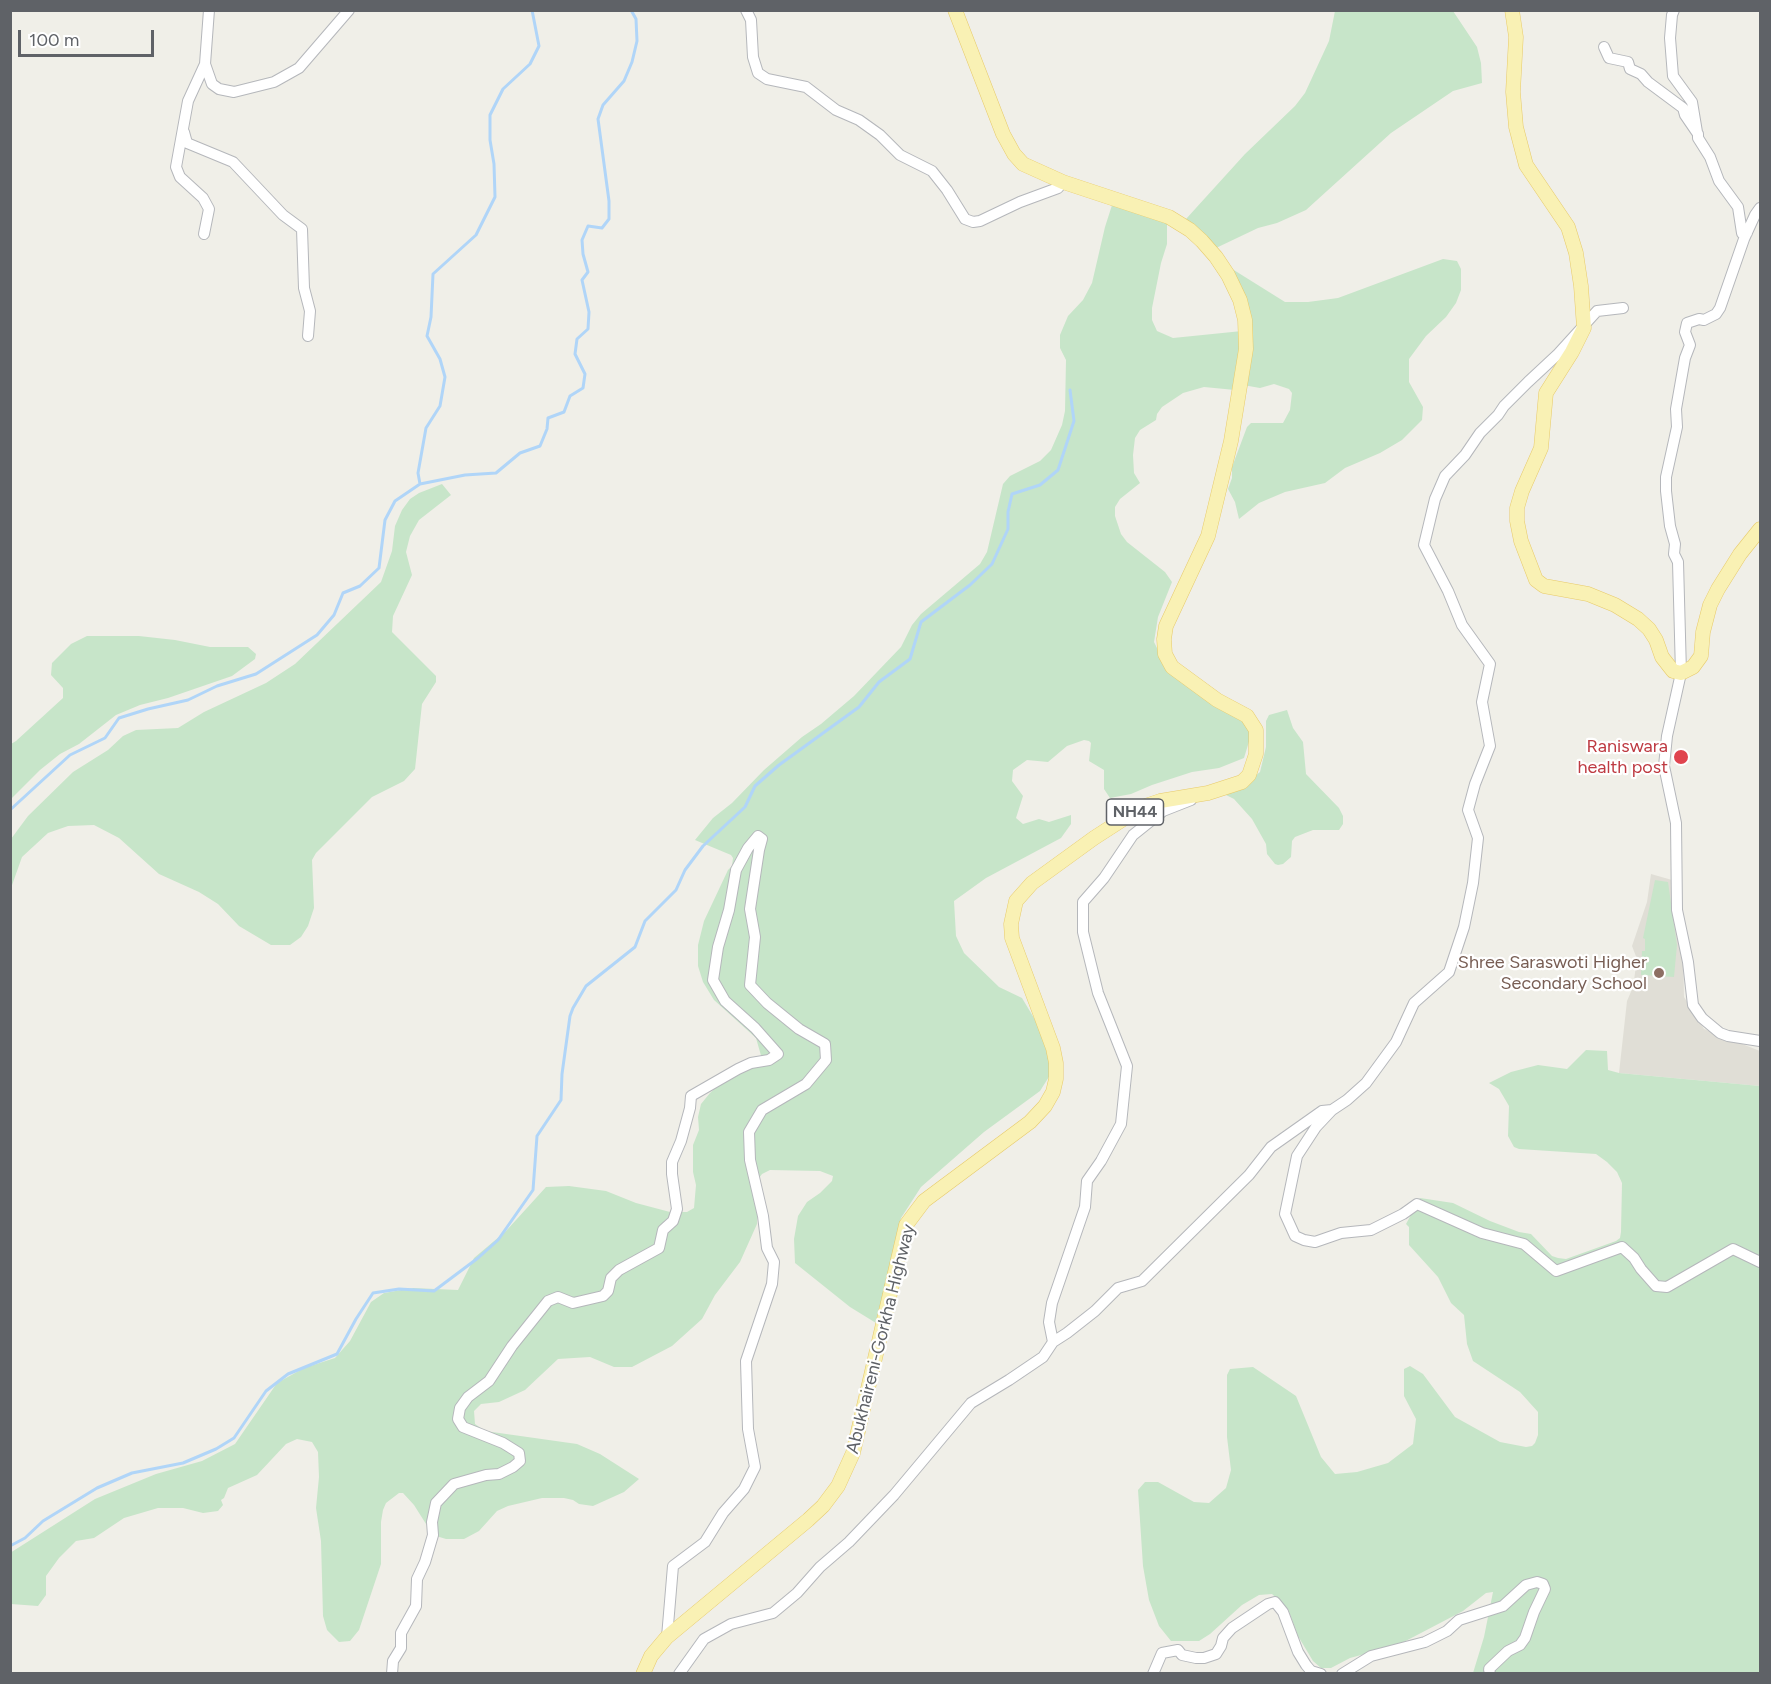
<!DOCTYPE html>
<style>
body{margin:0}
#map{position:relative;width:1771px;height:1684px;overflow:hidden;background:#f0efe8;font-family:Figtree,sans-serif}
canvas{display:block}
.frame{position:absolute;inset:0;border:12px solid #5f6267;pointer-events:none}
.scale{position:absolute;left:18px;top:30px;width:136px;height:27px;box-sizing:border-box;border:3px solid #5f6267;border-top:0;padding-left:8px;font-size:18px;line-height:21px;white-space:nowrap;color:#5f6267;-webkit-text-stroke:4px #fff;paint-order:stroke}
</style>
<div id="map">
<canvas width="1771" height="1684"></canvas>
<div class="frame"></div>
<div class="scale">100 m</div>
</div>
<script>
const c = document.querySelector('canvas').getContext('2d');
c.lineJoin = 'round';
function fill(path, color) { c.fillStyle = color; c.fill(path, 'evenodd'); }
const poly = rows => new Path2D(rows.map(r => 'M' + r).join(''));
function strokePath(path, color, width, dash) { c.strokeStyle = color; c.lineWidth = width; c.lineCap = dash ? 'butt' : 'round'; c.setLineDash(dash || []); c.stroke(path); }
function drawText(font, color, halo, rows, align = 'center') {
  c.font = font + ' Figtree,sans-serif'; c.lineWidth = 4.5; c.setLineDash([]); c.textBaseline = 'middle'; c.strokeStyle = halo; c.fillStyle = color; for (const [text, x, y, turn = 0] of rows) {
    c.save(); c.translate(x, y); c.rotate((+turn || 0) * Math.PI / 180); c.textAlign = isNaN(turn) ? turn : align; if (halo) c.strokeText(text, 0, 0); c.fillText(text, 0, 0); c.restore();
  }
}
fill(poly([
 [1651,874,1672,880,1683,951,1684,997,1704,1029,1760,1051,1760,1086,1619,1073,1627,1001,1633,987,1637,959,1632,946,1647,902]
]), '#e0ded6');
fill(poly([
 [1335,11,1453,11,1477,47,1481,63,1482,83,1453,91,1391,133,1306,210,1277,223,1258,228,1216,248,1204,234,1186,219,1245,154,1295,106,1305,93,1329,41],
 [1113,202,1167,220,1167,244,1161,263,1152,308,1152,320,1157,331,1173,338,1242,331,1235,390,1204,387,1183,393,1162,407,1157,414,1156,420,1140,430,1135,438,1133,455,1134,473,1140,483,1120,499,1115,507,1115,516,1121,534,1127,542,1165,572,1172,582,1158,617,1154,642,1169,672,1192,690,1242,719,1251,735,1244,758,1219,768,1192,772,1152,785,1131,794,1110,798,1104,789,1104,770,1089,761,1091,743,1089,741,1084,740,1067,746,1048,762,1027,760,1013,770,1012,781,1023,796,1016,818,1023,824,1039,819,1049,822,1071,815,1071,824,1061,838,986,878,954,901,956,936,964,953,999,987,1022,998,1052,1048,1052,1072,1040,1091,984,1132,921,1187,901,1218,876,1323,850,1307,795,1263,794,1239,798,1216,807,1202,820,1193,832,1181,833,1176,820,1171,770,1170,762,1174,757,1181,757,1224,740,1262,715,1295,702,1319,672,1346,632,1367,614,1367,590,1357,558,1359,525,1390,499,1402,481,1404,474,1411,475,1424,485,1431,577,1444,600,1454,639,1479,624,1492,593,1506,579,1504,573,1500,564,1498,542,1498,508,1506,497,1511,479,1531,464,1539,446,1539,433,1535,414,1505,403,1493,399,1493,386,1503,383,1510,381,1522,381,1564,359,1630,350,1641,339,1642,327,1630,323,1616,321,1541,316,1508,319,1477,318,1452,312,1442,297,1439,286,1444,257,1475,228,1488,224,1498,221,1500,223,1505,218,1511,203,1513,183,1508,158,1508,124,1518,94,1538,76,1541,59,1558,46,1576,46,1595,38,1606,11,1604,10,1553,95,1499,156,1474,202,1461,235,1444,277,1383,304,1368,335,1358,350,1341,371,1302,384,1293,413,1288,458,1290,474,1258,506,1231,546,1187,569,1186,606,1191,636,1203,670,1212,687,1212,694,1208,696,1185,693,1172,693,1145,699,1130,698,1117,701,1104,710,1093,724,1080,762,1059,756,1038,714,1000,703,982,698,966,698,945,704,921,728,870,732,866,733,858,731,855,695,840,713,818,732,803,764,770,802,737,821,724,854,696,901,647,912,625,921,614,980,564,987,552,1003,484,1010,476,1040,461,1051,450,1062,425,1065,411,1066,360,1060,348,1060,335,1068,316,1083,300,1092,283,1105,227],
 [1443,259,1457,261,1461,269,1461,290,1456,303,1446,317,1426,336,1409,359,1409,382,1423,407,1422,420,1402,440,1380,453,1345,468,1325,483,1285,492,1259,503,1239,519,1235,502,1228,489,1232,478,1232,467,1247,427,1251,423,1283,423,1290,410,1292,393,1289,389,1274,384,1260,388,1243,385,1252,332,1229,267,1285,302,1308,302,1338,298],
 [442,484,451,495,419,520,410,536,406,552,412,575,393,616,392,632,436,676,436,682,422,704,415,769,404,781,372,797,316,853,312,860,314,908,308,926,301,937,290,945,271,945,239,926,218,904,199,892,159,874,119,838,94,825,68,826,48,833,22,857,11,888,11,839,28,816,73,772,108,750,123,736,136,730,178,728,204,712,266,683,295,664,381,582,392,551,395,526,402,510,410,499,419,493],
 [87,636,139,636,175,640,210,647,248,647,256,654,255,659,232,676,168,698,140,705,116,715,79,744,60,754,40,770,11,799,11,744,16,741,63,698,63,688,51,675,52,663,71,644],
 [1287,710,1293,728,1303,742,1306,774,1339,808,1343,816,1343,824,1339,830,1313,830,1295,837,1292,841,1291,857,1283,864,1278,865,1275,864,1267,854,1266,844,1252,819,1234,799,1224,794,1249,781,1260,772,1266,747,1266,721,1269,715],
 [1655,880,1668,882,1677,945,1674,977,1641,975,1642,951,1645,951,1645,939,1643,938],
 [1586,1050,1607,1051,1608,1070,1619,1073,1760,1086,1760,1673,1473,1673,1484,1637,1493,1592,1486,1593,1463,1611,1398,1645,1350,1658,1331,1668,1321,1668,1313,1661,1298,1636,1288,1609,1272,1594,1259,1595,1242,1605,1210,1634,1199,1641,1171,1641,1159,1626,1149,1600,1143,1566,1138,1490,1145,1482,1158,1482,1194,1502,1209,1503,1226,1488,1231,1470,1227,1437,1227,1375,1230,1369,1253,1367,1296,1396,1321,1457,1335,1474,1357,1472,1388,1463,1413,1444,1416,1419,1404,1396,1404,1369,1410,1366,1423,1374,1455,1417,1500,1442,1526,1447,1532,1446,1535,1443,1538,1435,1538,1412,1520,1392,1473,1361,1467,1344,1464,1315,1451,1303,1438,1277,1409,1245,1409,1227,1406,1224,1420,1198,1453,1203,1490,1221,1519,1232,1531,1234,1552,1256,1558,1258,1566,1259,1616,1241,1620,1238,1621,1232,1622,1183,1617,1172,1607,1162,1596,1154,1519,1149,1514,1147,1508,1136,1509,1106,1499,1089,1489,1083,1511,1072,1538,1065,1567,1069]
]), '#c7e5c9');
strokePath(poly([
 [420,484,418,473,426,428,440,406,445,377,440,359,427,336,431,317,433,274,476,235,495,197,494,164,490,140,490,115,503,89,530,64,539,46,532,10],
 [10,810,70,755,105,738,119,718,148,709,188,700,217,686,256,674,317,635,334,615,343,593,360,586,379,568,385,520,395,501,420,484,465,475,496,473,520,453,540,446,547,429,548,418,564,412,570,396,583,388,585,374,575,354,577,339,588,329,589,312,582,280,588,272,583,254,582,240,588,226,602,228,609,219,609,201,598,119,603,105,624,81,632,62,637,41,636,19,631,10],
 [10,1546,25,1538,43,1521,97,1488,132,1473,183,1463,216,1449,234,1438,266,1391,288,1374,337,1354,356,1319,373,1293,399,1289,434,1291,478,1258,498,1240,533,1190,537,1136,561,1100,562,1074,570,1016,573,1008,586,986,635,947,645,921,676,890,685,870,703,846,745,807,755,786,779,765,859,707,879,682,910,659,921,622,970,585,992,564,1008,529,1008,512,1012,494,1040,485,1058,470,1074,421,1070,390]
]), '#b0d5f8', 3);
const minor = poly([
 [209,10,205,64,212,84,219,89,234,92,274,82,299,68,349,10],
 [746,10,751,20,753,57,758,73,767,79,806,87,836,110,859,120,880,135,900,155,932,171,947,190,965,219,973,222,980,221,1020,202,1058,188,1063,182],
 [1674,10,1672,15,1670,38,1673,76,1692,102,1697,132],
 [1604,47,1609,58,1628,62,1630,69,1641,74,1648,82,1683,108,1685,115,1698,134,1698,138,1710,157,1719,181,1738,207,1742,233,1747,233],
 [184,132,187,143,233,162,283,215,302,229,304,288,310,311,308,336],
 [1760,208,1755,215,1744,239,1720,308,1716,314,1704,320,1699,319,1687,323,1685,332,1690,345,1685,358,1676,409,1677,427,1666,477,1666,491,1670,526,1675,544,1674,554,1678,562,1681,673,1667,736,1664,766,1676,823,1677,910,1688,962,1693,1005,1702,1018,1720,1033,1728,1036,1760,1041],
 [204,234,209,209,203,198,180,177,176,167,188,101,205,64],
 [1623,308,1597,311,1557,355,1528,382,1504,406,1498,415,1480,433,1465,455,1445,476,1435,499,1424,545,1448,591,1462,625,1490,664,1482,702,1490,746,1475,784,1468,810,1478,838,1473,883,1464,927,1449,972,1414,1003,1396,1042,1366,1083,1347,1100,1332,1110,1316,1127,1297,1156,1285,1214,1295,1236,1304,1240,1315,1242,1341,1233,1371,1230,1403,1214,1417,1204,1482,1233,1524,1244,1556,1271,1622,1247,1634,1258,1641,1269,1656,1286,1667,1287,1733,1249,1760,1262],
 [1053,1342,1067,1333,1095,1311,1118,1288,1142,1281,1249,1175,1271,1147,1322,1111,1332,1110],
 [392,1674,393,1661,401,1648,401,1633,416,1606,417,1579,425,1562,433,1535,432,1522,436,1503,454,1484,486,1475,499,1474,513,1467,520,1461,519,1453,503,1443,463,1427,458,1419,460,1408,468,1397,489,1381,512,1346,548,1301,558,1297,573,1303,603,1296,608,1291,611,1278,619,1270,659,1248,663,1230,673,1221,677,1209,672,1174,672,1162,681,1141,690,1108,691,1096,738,1069,751,1063,769,1060,778,1054,755,1028,725,1001,713,980,718,947,729,910,736,870,748,848,758,836,762,839,759,850,750,909,755,937,750,985,767,1003,799,1029,825,1044,826,1060,806,1084,762,1110,749,1132,750,1160,763,1216,767,1248,774,1262,772,1284,746,1361,748,1429,755,1467,744,1489,723,1513,705,1542,673,1566,667,1637],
 [679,1674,704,1639,731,1624,773,1613,797,1593,820,1567,849,1542,894,1495,971,1403,1009,1380,1043,1357,1053,1342,1049,1322,1052,1303,1085,1207,1087,1181,1101,1161,1121,1124,1127,1066,1098,993,1083,932,1083,902,1104,878,1133,835,1163,811,1191,800],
 [1153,1674,1162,1653,1178,1650,1182,1655,1196,1658,1204,1658,1216,1654,1221,1646,1223,1638,1232,1628,1268,1604,1275,1602,1283,1612,1298,1652,1306,1665,1311,1671,1321,1674],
 [1342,1674,1371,1656,1425,1642,1447,1631,1459,1620,1503,1606,1526,1585,1537,1582,1543,1584,1545,1589,1534,1612,1525,1638,1520,1645,1508,1651,1489,1669,1490,1674]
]);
const major = poly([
 [1512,10,1516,37,1513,92,1516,127,1526,165,1568,227,1576,253,1581,286,1584,328,1572,352,1546,393,1541,448,1522,491,1517,508,1517,521,1521,541,1536,580,1544,586,1588,594,1615,605,1638,619,1649,629,1656,640,1662,657,1673,671,1681,673,1693,667,1701,656,1703,632,1710,605,1718,589,1740,554,1760,529],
 [643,1674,651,1656,667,1637,808,1520,823,1506,838,1486,853,1453,906,1225,924,1201,1030,1122,1045,1106,1053,1092,1056,1079,1056,1063,1053,1048,1012,938,1011,924,1016,901,1032,883,1094,838,1142,807,1160,801,1208,793,1242,782,1249,775,1256,754,1256,730,1247,716,1217,700,1172,667,1165,654,1164,639,1166,626,1208,536,1231,441,1246,349,1245,320,1240,300,1228,275,1216,257,1202,241,1190,230,1169,217,1063,182,1023,164,1014,154,1003,134,955,10]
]);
strokePath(minor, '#b5b7bb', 12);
strokePath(major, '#e7ca6a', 15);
strokePath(minor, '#fff', 10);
strokePath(major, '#f9f1b4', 14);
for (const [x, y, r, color] of [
 [1681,757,8,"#e0444e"],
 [1659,973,6,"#8d6e63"]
]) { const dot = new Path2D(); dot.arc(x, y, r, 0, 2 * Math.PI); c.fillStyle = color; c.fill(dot); strokePath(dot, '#fff', 2); }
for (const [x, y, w] of [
 [1135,812,57]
]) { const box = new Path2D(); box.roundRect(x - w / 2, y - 13, w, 26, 4.5); c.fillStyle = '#fff'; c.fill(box); strokePath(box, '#5f6267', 1.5); }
drawText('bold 16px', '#5f6267', null, [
 ["NH44",1135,812]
]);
drawText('18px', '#be3a42', '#fff', [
 ["Raniswara",1668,747],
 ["health post",1668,768]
], 'right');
drawText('18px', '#785e54', '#fff', [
 ["Shree Saraswoti Higher",1647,963],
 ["Secondary School",1647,984]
], 'right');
drawText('18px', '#5f6267', '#fff', [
 ["Abukhaireni-Gorkha Highway",881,1339,-76]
]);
</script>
